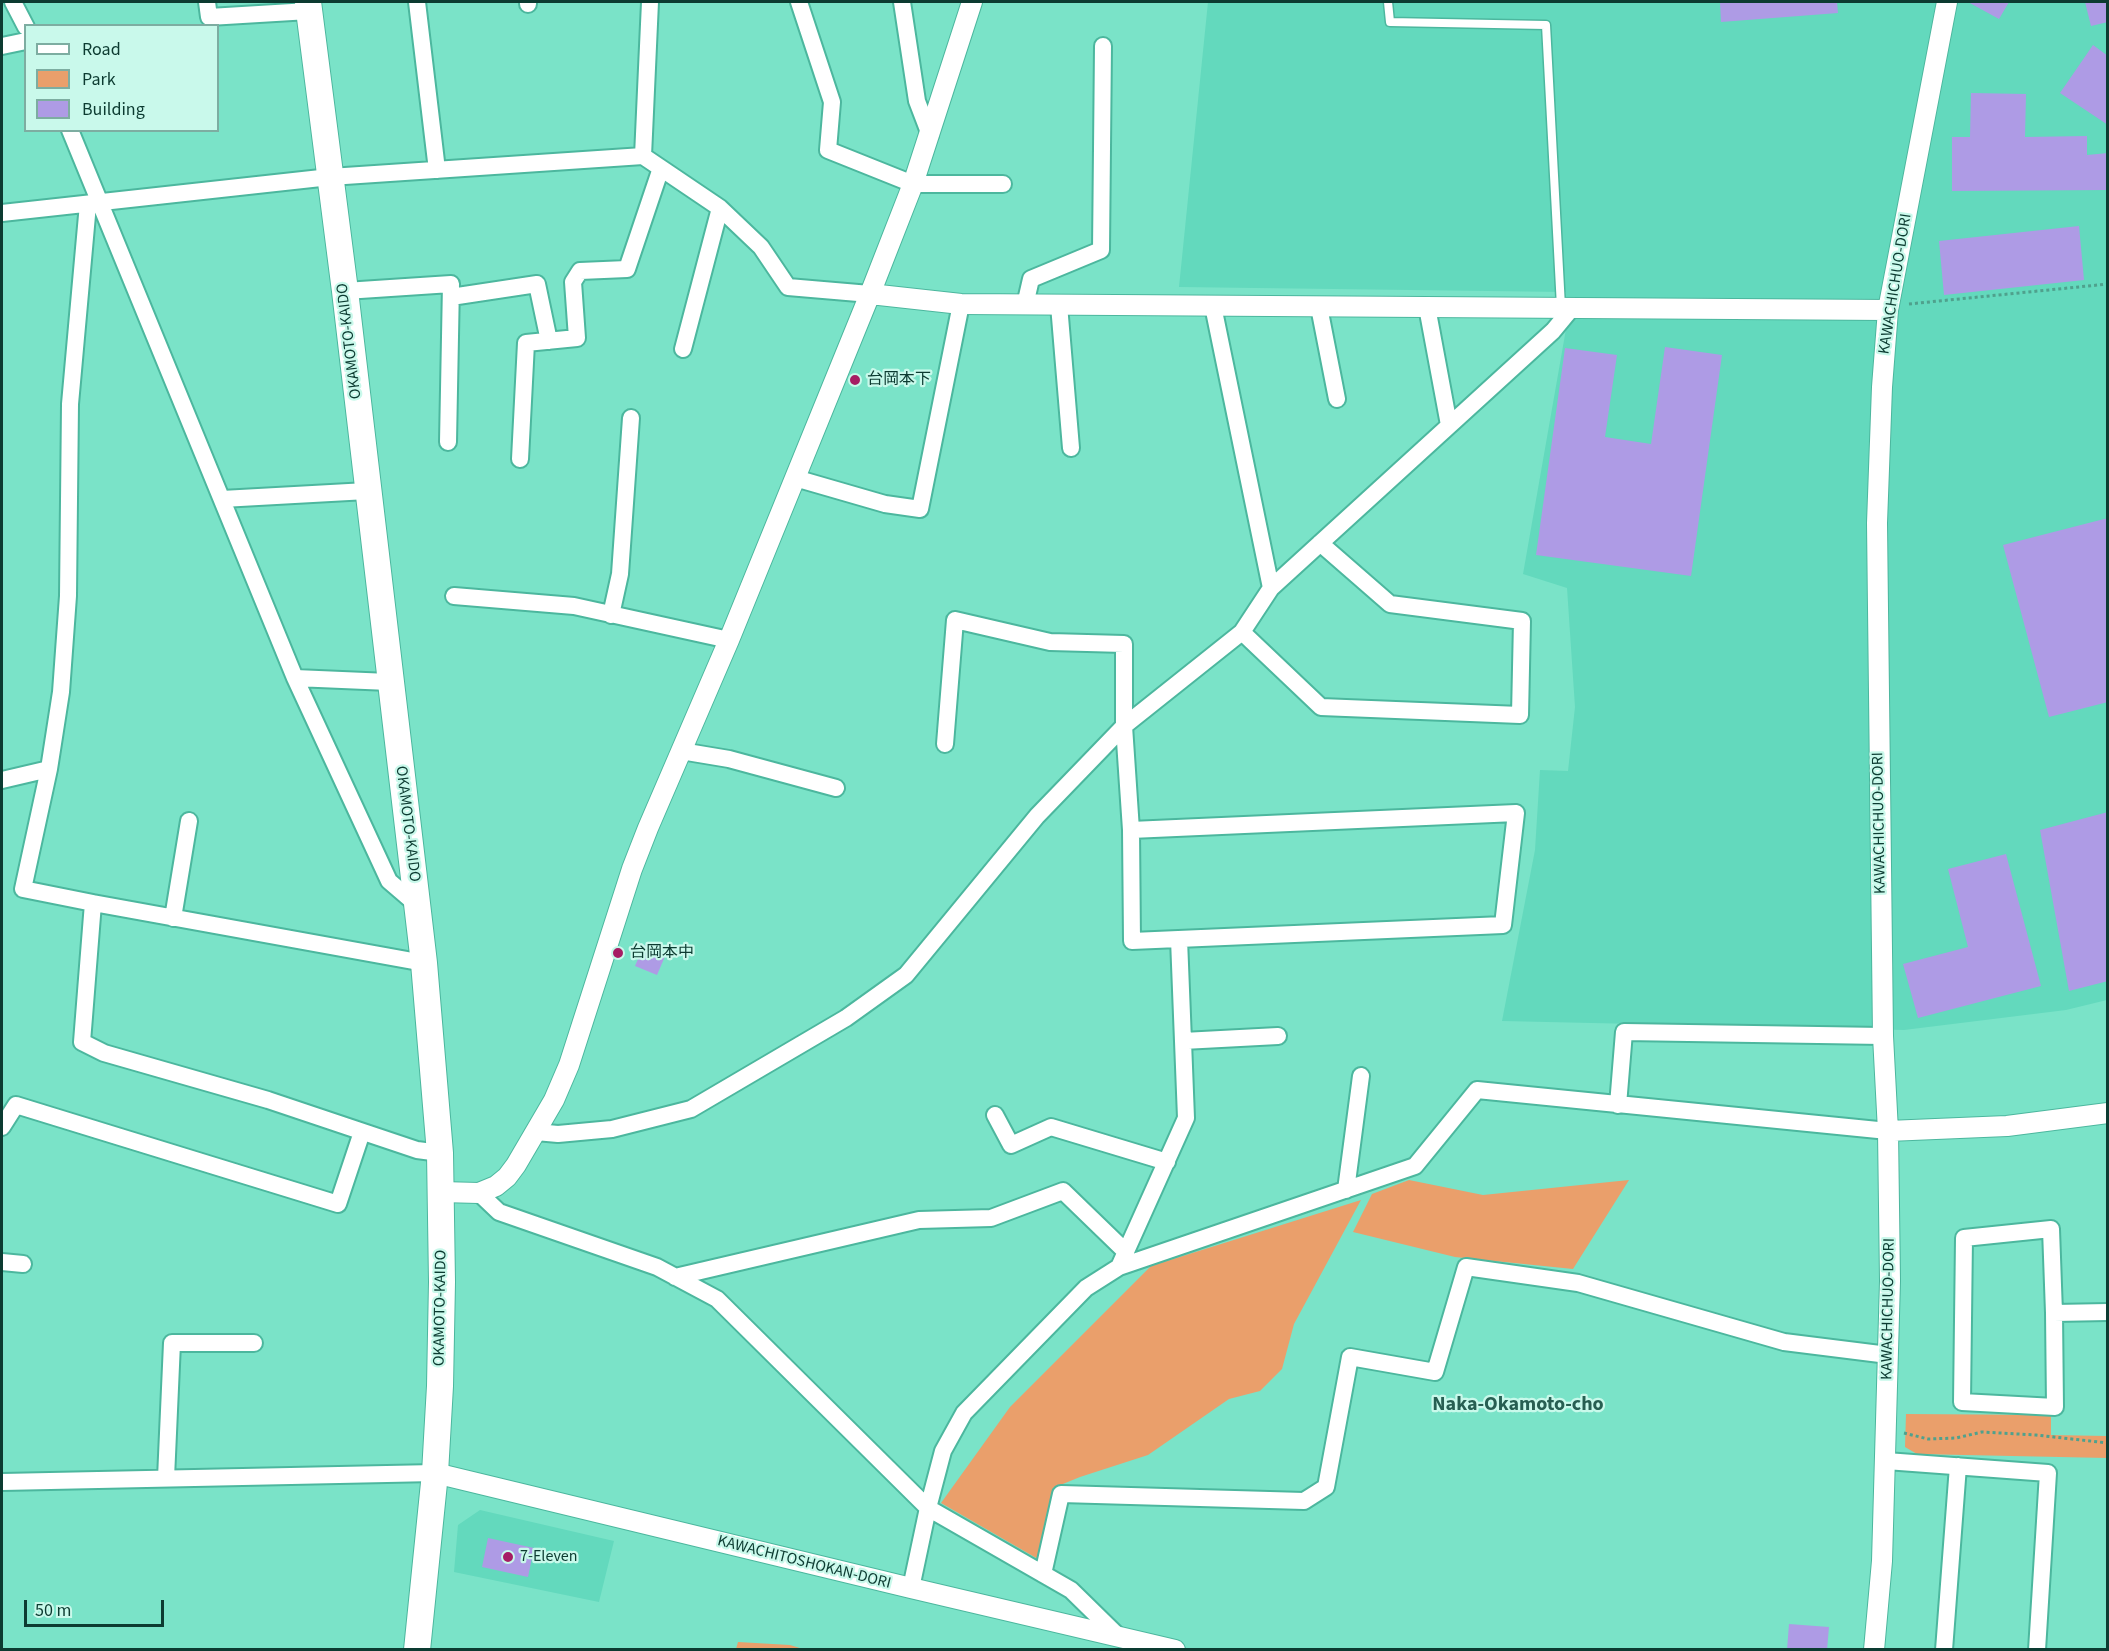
<!DOCTYPE html>
<meta charset="utf-8">
<style>
body{margin:0}
#map{position:relative;width:2109px;height:1651px;overflow:hidden;background:#7ae3c8;font-family:"Source Sans 3",sans-serif}
canvas{display:block}
.frame{position:absolute;inset:0;border:3px solid #0c3b31;pointer-events:none}
.legend{position:absolute;left:24px;top:24px;width:195px;height:108px;box-sizing:border-box;background:#c9f9eb;border:2px solid #7dada1;margin:0;padding:8px 10px;list-style:none;font-size:18px;color:#0c3b31}
.legend li{display:flex;align-items:center;gap:12px;height:30px}
.legend b{width:30px;border:2px solid #7dada1}
.scale{position:absolute;left:24px;top:1600px;width:140px;height:27px;box-sizing:border-box;border:3px solid #0c3b31;border-top:0;padding-left:8px;font-size:18px;line-height:21px;white-space:nowrap;color:#0c3b31;-webkit-text-stroke:4px #c9f9eb;paint-order:stroke}
</style>
<div id="map">
<canvas width="2109" height="1651"></canvas>
<div class="frame"></div>
<ul class="legend">
<li><b style="height:8px;background:#fff"></b>Road</li>
<li><b style="height:16px;background:#ea9f6b"></b>Park</li>
<li><b style="height:16px;background:#ae9be5"></b>Building</li>
</ul>
<div class="scale">50 m</div>
</div>
<script>
const c = document.querySelector('canvas').getContext('2d');
c.lineJoin = 'round';
function fill(path, color) { c.fillStyle = color; c.fill(path, 'evenodd'); }
const poly = rows => new Path2D(rows.map(r => 'M' + r).join(''));
function strokePath(path, color, width, dash) { c.strokeStyle = color; c.lineWidth = width; c.lineCap = dash ? 'butt' : 'round'; c.setLineDash(dash || []); c.stroke(path); }
function drawText(font, color, halo, rows, align = 'center') {
  c.font = font + ' "Source Sans 3","Noto Sans JP",sans-serif'; c.lineWidth = 4.5; c.setLineDash([]); c.textBaseline = 'middle'; c.strokeStyle = halo; c.fillStyle = color; for (const [text, x, y, turn = 0] of rows) {
    c.save(); c.translate(x, y); c.rotate((+turn || 0) * Math.PI / 180); c.textAlign = isNaN(turn) ? turn : align; if (halo) c.strokeText(text, 0, 0); c.fillText(text, 0, 0); c.restore();
  }
}
fill(poly([
 [1208,2,2107,2,2107,1000,2066,1010,1904,1030,1502,1021,1535,850,1540,770,1568,771,1575,707,1567,588,1523,574,1566,329,1566,292,1179,287],
 [480,1510,614,1541,599,1602,454,1572,458,1525]
]), '#63d9bd');
fill(poly([
 [1409,1180,1483,1195,1629,1180,1573,1269,1455,1257,1353,1232,1372,1194],
 [1361,1200,1294,1324,1282,1369,1260,1391,1229,1399,1148,1455,1080,1477,1053,1488,1038,1559,941,1503,1010,1407,1151,1266],
 [1906,1414,2051,1415,2051,1435,2107,1436,2107,1458,1917,1454,1905,1447],
 [738,1642,790,1645,803,1649,736,1649]
]), '#ea9f6b');
fill(poly([
 [1720,2,1837,2,1838,13,1721,22],
 [1968,2,2009,2,1999,19],
 [2085,2,2108,2,2108,22,2091,26],
 [2093,45,2108,56,2108,125,2060,93],
 [1971,93,2026,94,2025,137,2087,136,2087,155,2108,153,2108,190,1952,191,1952,137,1970,137],
 [2079,226,2084,280,1944,295,1939,241],
 [1665,347,1722,355,1691,576,1536,555,1565,348,1617,355,1605,437,1651,444],
 [2108,518,2108,702,2049,717,2003,545],
 [2108,812,2108,981,2069,991,2040,830],
 [2006,854,2041,986,1918,1018,1903,964,1968,947,1948,869],
 [644,945,666,954,657,975,635,966],
 [488,1538,534,1548,528,1577,482,1567],
 [1789,1624,1829,1627,1827,1650,1787,1650]
]), '#ae9be5');
const service = poly([
 [1388,2,1390,22,1546,25,1561,307]
]);
const minor = poly([
 [13,2,26,27],
 [207,2,209,17,309,11],
 [417,2,437,170],
 [528,2,528,4],
 [799,2,832,102,828,150,913,184,1003,184],
 [902,2,917,101,930,135],
 [2,46,26,41],
 [70,130,295,678,389,881,417,905],
 [643,156,650,2],
 [88,204,70,404,68,596,61,692,49,769,23,889,93,903,82,1042,104,1053,268,1100,417,1150,440,1153],
 [2,213,330,177,643,156,720,208,761,247,788,287,870,294],
 [345,291,451,284,448,442],
 [451,297,537,284,549,341],
 [1025,305,1031,279,1101,250,1103,46],
 [1059,305,1071,448],
 [1213,306,1271,588],
 [1319,307,1337,399],
 [1427,307,1449,425],
 [683,349,720,208],
 [520,459,526,343,577,338,573,282,580,271,627,269,661,168],
 [795,478,885,504,920,509,961,304],
 [222,499,367,491],
 [454,596,574,606,729,640],
 [611,615,620,574,631,418],
 [1242,632,1321,707,1520,715,1522,621,1390,604,1320,543],
 [295,678,389,682],
 [945,744,955,620,1050,642,1124,644,1124,726,1131,830,1132,941,1503,925,1516,813,1131,830],
 [681,751,729,759,836,788],
 [2,780,49,769],
 [93,903,424,963],
 [173,918,189,821],
 [1183,1041,1278,1036],
 [1618,1105,1624,1032,1883,1036],
 [995,1115,1011,1145,1051,1127,1167,1162],
 [2,1127,16,1105,338,1204,362,1132],
 [536,1132,558,1134,612,1129,691,1109,846,1018,906,975,1037,816,1124,726,1242,632,1271,588,1553,331,1572,308],
 [1346,1190,1361,1076],
 [479,1193,499,1212,657,1267,717,1299,928,1508,1071,1590,1119,1637],
 [2051,1229,2054,1313,2055,1407,1962,1402,1964,1238,2051,1229],
 [2,1262,23,1264],
 [1119,1267,1415,1166,1477,1090,1888,1131],
 [675,1277,919,1220,991,1218,1063,1191,1126,1252],
 [2054,1313,2108,1312],
 [1886,1461,2048,1473,2037,1650],
 [166,1478,172,1343,254,1343],
 [2,1482,435,1473],
 [1043,1574,1061,1494,1304,1501,1326,1487,1350,1357,1435,1372,1466,1267,1578,1283,1784,1342,1888,1355],
 [911,1588,928,1508,943,1451,964,1413,1086,1288,1119,1267,1186,1118,1179,939],
 [1944,1650,1958,1466]
]);
const tertiary = poly([
 [870,294,961,304,1888,310],
 [1888,1131,2007,1126,2108,1113],
 [441,1192,479,1193,496,1186,507,1177,516,1165,554,1100,569,1065,632,869,648,828,729,640,870,294,913,184,972,2],
 [435,1473,911,1588,1175,1650],
 [1874,1650,1882,1561,1890,1281,1888,1131,1883,1036,1877,523,1882,387,1888,310,1947,2]
]);
const primary = poly([
 [308,2,345,291,424,963,440,1153,442,1282,440,1386,435,1473,417,1650]
]);
strokePath(service, '#4cb79e', 11);
strokePath(minor, '#4cb79e', 20);
strokePath(tertiary, '#4cb79e', 22);
strokePath(primary, '#4cb79e', 28);
strokePath(poly([
 [1909,304,2108,284],
 [1904,1433,1928,1439,1956,1438,1982,1432,2036,1435,2108,1443]
]), '#4fa18d', 3, [3, 3]);
strokePath(service, '#fff', 8);
strokePath(minor, '#fff', 16);
strokePath(tertiary, '#fff', 20);
strokePath(primary, '#fff', 26);
for (const [x, y, r, color] of [
 [855,380,6,"#a61d64"],
 [618,953,6,"#a61d64"],
 [508,1557,6,"#a61d64"]
]) { const dot = new Path2D(); dot.arc(x, y, r, 0, 2 * Math.PI); c.fillStyle = color; c.fill(dot); strokePath(dot, '#c9f9eb', 2); }
drawText('16px', '#0c3b31', '#c9f9eb', [
 ["KAWACHICHUO-DORI",1896,284,-81],
 ["OKAMOTO-KAIDO",350,341,-97],
 ["KAWACHICHUO-DORI",1880,823,-91],
 ["OKAMOTO-KAIDO",407,824,83],
 ["OKAMOTO-KAIDO",441,1308,-89],
 ["KAWACHICHUO-DORI",1889,1309,-89],
 ["KAWACHITOSHOKAN-DORI",804,1563,14]
]);
drawText('16px', '#0c3b31', '#c9f9eb', [
 ["台岡本下",867,380],
 ["台岡本中",630,953],
 ["7-Eleven",520,1557]
], 'left');
drawText('bold 20px', '#275f52', '#c9f9eb', [
 ["Naka-Okamoto-cho",1518,1406]
]);
</script>
